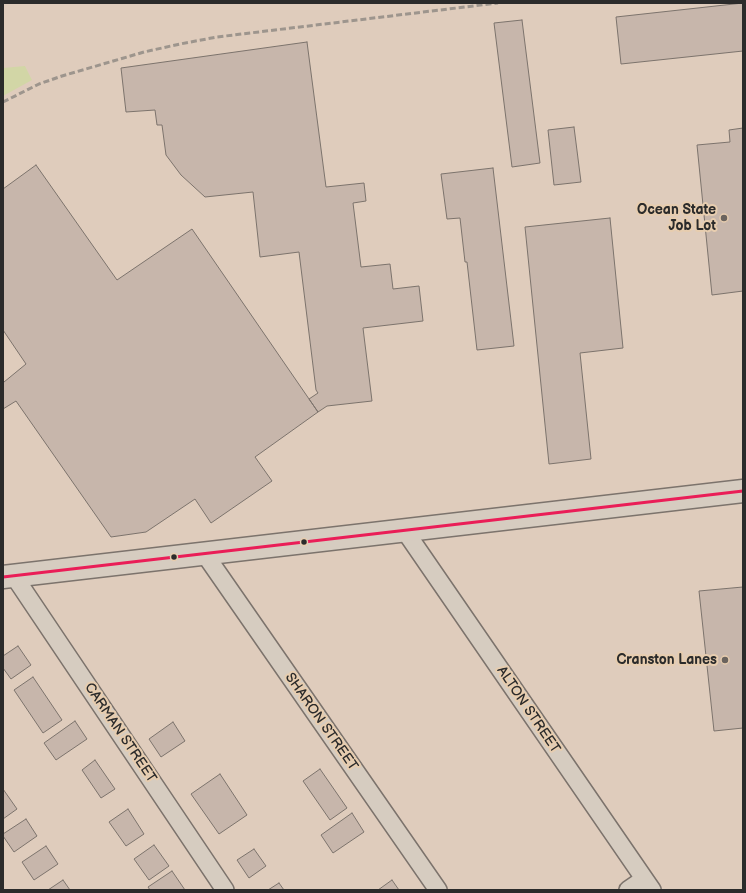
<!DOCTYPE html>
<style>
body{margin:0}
#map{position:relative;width:746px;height:893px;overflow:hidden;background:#dfccbc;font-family:"Balsamiq Sans",sans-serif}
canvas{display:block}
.frame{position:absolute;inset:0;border:4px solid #2b2b2b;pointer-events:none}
</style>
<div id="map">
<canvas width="746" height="893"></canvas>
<div class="frame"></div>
</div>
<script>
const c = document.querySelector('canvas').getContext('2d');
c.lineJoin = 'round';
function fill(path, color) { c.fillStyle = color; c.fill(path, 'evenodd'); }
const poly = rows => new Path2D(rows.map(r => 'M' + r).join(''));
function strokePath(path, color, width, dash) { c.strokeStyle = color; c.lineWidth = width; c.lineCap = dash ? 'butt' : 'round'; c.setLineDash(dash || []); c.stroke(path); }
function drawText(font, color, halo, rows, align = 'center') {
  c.font = font + ' "Balsamiq Sans",sans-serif'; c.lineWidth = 4; c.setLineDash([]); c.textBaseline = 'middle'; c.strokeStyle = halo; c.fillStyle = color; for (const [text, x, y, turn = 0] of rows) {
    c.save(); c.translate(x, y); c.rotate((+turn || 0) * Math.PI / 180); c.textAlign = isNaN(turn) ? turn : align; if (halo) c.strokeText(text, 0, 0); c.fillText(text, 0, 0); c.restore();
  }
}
fill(poly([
 [25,66,32,80,3,96,3,68]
]), '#d2d6a6');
const building = poly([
 [743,3,743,51,621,64,616,17,743,3],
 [522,20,540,163,512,167,494,23,522,20],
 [307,42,326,187,364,183,366,201,353,203,361,267,390,264,393,289,419,286,423,321,363,328,372,401,327,406,318,412,309,399,318,393,316,390,299,252,260,257,253,192,205,197,181,175,166,155,162,125,157,125,155,110,126,112,121,68,307,42],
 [574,127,581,182,554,185,548,130,574,127],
 [743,128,743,291,712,295,697,145,730,142,729,130,743,128],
 [36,165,117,280,192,229,318,412,255,457,272,481,211,523,195,499,146,532,111,537,16,401,3,409,3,380,4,382,26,364,3,330,3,189,36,165],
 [493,168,514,346,477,350,467,262,465,262,460,218,447,219,441,174,493,168],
 [610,218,623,348,580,353,591,459,549,464,525,227,610,218],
 [743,587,743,728,714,731,699,591,743,587],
 [18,646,31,665,11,679,3,668,3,656,18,646],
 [33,677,62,720,43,733,14,690,33,677],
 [75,721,87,739,56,760,44,743,75,721],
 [173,722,185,741,161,757,149,739,173,722],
 [95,760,115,789,101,798,82,770,95,760],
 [320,769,347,808,330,820,303,781,320,769],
 [220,774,247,815,219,834,191,794,220,774],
 [3,789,17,809,3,819,3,789],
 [128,809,144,834,126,846,109,822,128,809],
 [352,813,364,832,333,853,321,835,352,813],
 [26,819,37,836,14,852,3,836,3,834,26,819],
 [154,845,169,866,149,880,134,859,154,845],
 [46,846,58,864,34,880,22,862,46,846],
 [254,849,266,866,249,878,237,860,254,849],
 [172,871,185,890,150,890,148,887,172,871],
 [63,880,70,890,48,890,63,880],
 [392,880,399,890,378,890,392,880],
 [279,883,284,890,268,890,279,883]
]);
fill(building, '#c7b6ab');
strokePath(building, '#7c736c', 1);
const street = poly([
 [405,531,652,890],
 [204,553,438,890],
 [14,576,225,890],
 [628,890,644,879]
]);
const primary = poly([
 [3,577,743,491]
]);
strokePath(street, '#7c736c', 20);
strokePath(primary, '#7c736c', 25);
strokePath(street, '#d6ccc0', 17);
strokePath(primary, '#d6ccc0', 22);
strokePath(poly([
 [3,102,39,84,62,76,144,52,180,44,217,37,498,3]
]), '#9d958d', 3, [6, 3]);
strokePath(poly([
 [3,577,743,491]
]), '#ea1d57', 3);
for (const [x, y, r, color] of [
 [724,218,4,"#6a635e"],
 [304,542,3.5,"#2b2b2b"],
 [174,557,3.5,"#2b2b2b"],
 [725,660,4,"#6a635e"]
]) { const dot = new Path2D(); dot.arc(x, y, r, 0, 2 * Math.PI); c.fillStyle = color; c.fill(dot); strokePath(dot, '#e7cdaf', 1.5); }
drawText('bold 14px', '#2b2b2b', '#e7cdaf', [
 ["Ocean State",716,210],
 ["Job Lot",716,226],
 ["Cranston Lanes",717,660]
], 'right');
drawText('14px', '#2b2b2b', '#e7cdaf', [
 ["ALTON STREET",528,710,56],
 ["SHARON STREET",321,722,55],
 ["CARMAN STREET",120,733,56]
]);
</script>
